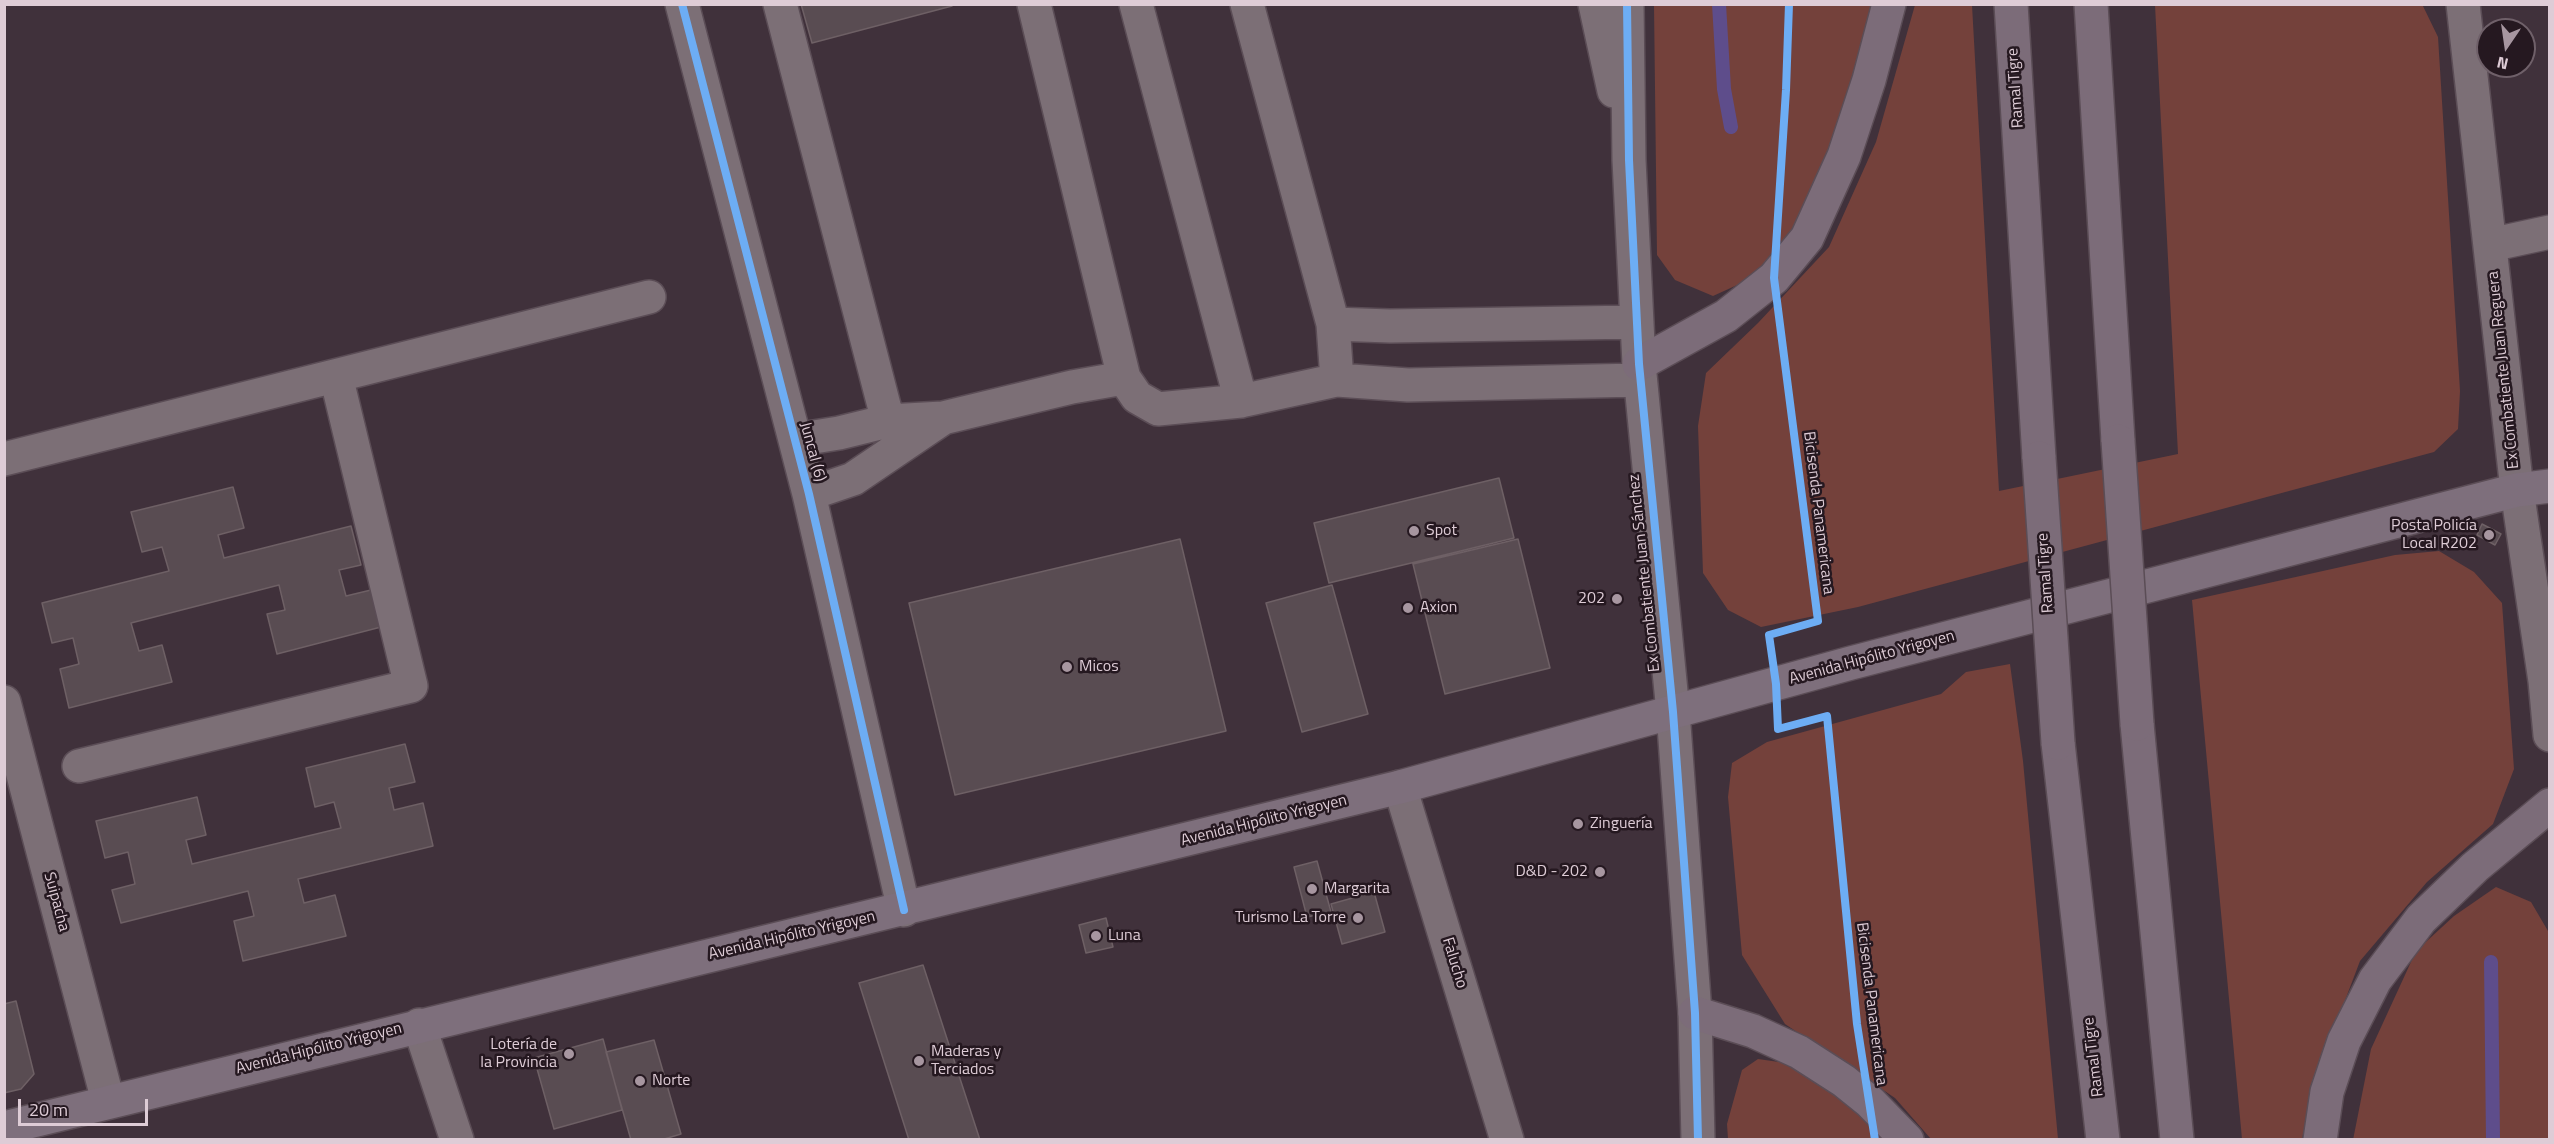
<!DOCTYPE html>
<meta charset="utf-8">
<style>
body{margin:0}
#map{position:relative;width:2554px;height:1144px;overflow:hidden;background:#40313b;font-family:"Titillium Web",sans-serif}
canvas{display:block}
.frame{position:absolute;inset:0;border:6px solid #deccd6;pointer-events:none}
.north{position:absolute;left:2476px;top:18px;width:60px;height:60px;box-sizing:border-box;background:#251820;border:2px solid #6f6069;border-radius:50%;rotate:193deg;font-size:16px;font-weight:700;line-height:24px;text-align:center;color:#deccd6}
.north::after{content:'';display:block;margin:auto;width:21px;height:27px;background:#a796a0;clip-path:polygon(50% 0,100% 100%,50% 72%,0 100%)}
.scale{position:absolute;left:18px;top:1099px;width:130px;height:27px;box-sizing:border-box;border:3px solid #deccd6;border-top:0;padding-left:8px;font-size:18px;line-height:21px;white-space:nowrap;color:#deccd6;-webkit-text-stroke:4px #251820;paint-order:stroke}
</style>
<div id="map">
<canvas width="2554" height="1144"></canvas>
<div class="frame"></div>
<div class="north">N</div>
<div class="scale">20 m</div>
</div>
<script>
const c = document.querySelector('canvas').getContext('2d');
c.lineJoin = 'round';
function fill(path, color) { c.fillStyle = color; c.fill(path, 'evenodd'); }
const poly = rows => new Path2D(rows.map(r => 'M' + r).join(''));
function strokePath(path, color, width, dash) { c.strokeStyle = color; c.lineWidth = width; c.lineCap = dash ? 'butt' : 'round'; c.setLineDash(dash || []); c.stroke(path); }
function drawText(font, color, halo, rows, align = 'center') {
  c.font = font + ' "Titillium Web",sans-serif'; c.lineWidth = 5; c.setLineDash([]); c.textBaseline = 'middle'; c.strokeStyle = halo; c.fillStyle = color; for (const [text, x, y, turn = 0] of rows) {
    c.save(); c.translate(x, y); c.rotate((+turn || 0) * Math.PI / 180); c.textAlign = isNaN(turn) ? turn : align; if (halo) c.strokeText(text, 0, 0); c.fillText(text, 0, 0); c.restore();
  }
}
fill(poly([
 [2422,4,2438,37,2460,391,2458,429,2434,452,1858,607,1761,627,1728,610,1703,573,1698,426,1706,373,1758,323,1829,247,1876,142,1915,5,1972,5,1999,491,2178,454,2155,5],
 [1654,5,1872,5,1838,143,1794,235,1757,276,1713,296,1675,280,1657,255],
 [2439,551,2474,572,2502,603,2514,769,2493,824,2427,882,2360,961,2314,1082,2302,1139,2242,1139,2192,600,2395,555],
 [2010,664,2023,761,2058,1139,1931,1139,1895,1098,1785,1024,1742,955,1728,797,1732,763,1767,742,1941,694,1966,672],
 [2496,887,2531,902,2548,931,2549,1139,2353,1140,2371,1049,2416,951,2454,916],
 [1758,1059,1793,1064,1831,1089,1889,1139,1728,1139,1727,1124,1742,1070]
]), '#74413b');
strokePath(poly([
 [1719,4,1724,89,1731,127],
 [2491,962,2493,1140]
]), '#5e4d8b', 14);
const building = poly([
 [801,4,951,4,952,6,812,43,801,4],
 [1499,478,1514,538,1329,583,1314,523,1499,478],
 [233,487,244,528,218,535,224,558,351,526,361,565,339,570,346,596,371,590,381,627,277,654,267,614,285,610,279,585,131,623,139,651,162,645,172,682,69,708,60,669,79,664,73,638,52,643,42,603,169,571,162,547,142,552,131,512,233,487],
 [2482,524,2501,534,2495,545,2477,535,2482,524],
 [1180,539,1226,731,955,795,909,603,1180,539],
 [1518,539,1550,668,1445,694,1413,564,1518,539],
 [1332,585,1368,714,1302,732,1266,603,1332,585],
 [405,744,415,782,389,788,394,810,423,803,433,846,298,879,304,903,335,895,346,936,243,961,234,921,254,916,248,891,121,923,112,890,135,884,128,852,105,858,96,821,197,797,206,835,186,840,192,864,341,828,334,802,315,807,306,768,405,744],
 [1317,861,1331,912,1307,917,1294,867,1317,861],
 [1374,892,1385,932,1342,944,1331,904,1374,892],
 [1106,918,1113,947,1086,953,1079,925,1106,918],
 [923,965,980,1140,909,1140,859,983,923,965],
 [16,1001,34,1074,21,1089,4,1093,4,1004,16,1001],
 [603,1039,622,1110,554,1129,534,1058,603,1039],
 [654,1040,681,1134,661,1140,631,1140,606,1052,654,1040]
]);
fill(building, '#594c52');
strokePath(building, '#6e6065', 1.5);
const minor = poly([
 [682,4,809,494,904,910],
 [780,4,888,421],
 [1034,4,1124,378,1137,397,1158,409,1241,401,1337,380,1408,385,1640,380],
 [1136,4,1241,401],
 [1247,4,1333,324,1337,380],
 [1595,4,1614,91],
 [1627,4,1629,160,1639,364,1673,712,1695,1013,1698,1140],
 [2463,4,2517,490,2545,681,2550,735],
 [2490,245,2550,232],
 [1333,324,1390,326,1637,322],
 [795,440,839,433,888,421,943,418,1072,387,1124,378],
 [4,459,649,297],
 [809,494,853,479,943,418],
 [4,702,108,1101],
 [79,766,411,686,336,376],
 [1400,787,1507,1140],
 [419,1025,457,1140]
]);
const major = poly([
 [4,1128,1400,787,1851,663,2517,490,2550,486]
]);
const highway = poly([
 [2011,4,2039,458],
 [2091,4,2118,441],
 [1639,364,1726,316,1774,278,1807,238,1844,156,1869,80,1889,4],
 [2137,724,2177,1140],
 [2058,743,2103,1140],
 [1695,1013,1753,1031,1799,1052,1844,1081,1870,1102,1907,1140],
 [2320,1140,2327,1092,2344,1041,2375,980,2421,919,2475,867,2550,805]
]);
strokePath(minor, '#5b4d56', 36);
strokePath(major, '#5b4d56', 36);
strokePath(highway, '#5b4d56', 36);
strokePath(minor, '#7c6f76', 33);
strokePath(major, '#7e6f7c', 33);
strokePath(highway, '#7c6c79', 33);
const highwayBridge = poly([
 [2118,441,2137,724],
 [2039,458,2058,743]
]);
strokePath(highwayBridge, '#5b4d56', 36, []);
strokePath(highwayBridge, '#7c6c79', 33);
strokePath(poly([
 [682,4,809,494,904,910],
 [1627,4,1629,160,1639,364,1673,712,1695,1013,1698,1140],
 [1789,4,1786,90,1774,278,1818,621,1769,635,1776,684,1778,729,1827,716,1857,1024,1875,1140]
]), '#6dadf4', 8);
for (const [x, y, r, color] of [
 [1414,531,6,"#a796a0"],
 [2489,535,6,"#a796a0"],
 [1617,599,6,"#a796a0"],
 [1408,608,6,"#a796a0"],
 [1067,667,6,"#a796a0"],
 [1578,824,6,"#a796a0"],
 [1600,872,6,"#a796a0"],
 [1312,889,6,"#a796a0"],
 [1358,918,6,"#a796a0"],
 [1096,936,6,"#a796a0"],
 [569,1054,6,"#a796a0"],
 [919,1061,6,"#a796a0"],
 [640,1081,6,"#a796a0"]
]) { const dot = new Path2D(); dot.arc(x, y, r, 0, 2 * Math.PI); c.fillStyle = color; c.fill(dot); strokePath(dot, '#251820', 2); }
drawText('16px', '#deccd6', '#251820', [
 ["Ramal Tigre",2016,88,-94],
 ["Ex Combatiente Juan Reguera",2504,370,-96],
 ["Juncal (6)",812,452,75],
 ["Bicisenda Panamericana",1818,513,83],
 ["Ex Combatiente Juan Sánchez",1645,573,-96],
 ["Ramal Tigre",2046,573,-94],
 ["Avenida Hipólito Yrigoyen",1872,658,-15],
 ["Avenida Hipólito Yrigoyen",1264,821,-14],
 ["Suipacha",56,902,75],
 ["Avenida Hipólito Yrigoyen",792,936,-13],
 ["Falucho",1454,963,73],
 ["Bicisenda Panamericana",1871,1004,83],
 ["Avenida Hipólito Yrigoyen",319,1049,-14],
 ["Ramal Tigre",2094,1057,-97]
]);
drawText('16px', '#deccd6', '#251820', [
 ["Posta Policía",2477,526,"right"],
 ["Local R202",2477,544,"right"],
 ["Spot",1426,531],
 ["202",1605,599,"right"],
 ["Axion",1420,608],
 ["Micos",1079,667],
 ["Zinguería",1590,824],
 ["D&D - 202",1588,872,"right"],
 ["Margarita",1324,889],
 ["Turismo La Torre",1346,918,"right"],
 ["Luna",1108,936],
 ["Lotería de",557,1045,"right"],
 ["la Provincia",557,1063,"right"],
 ["Maderas y",931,1052],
 ["Terciados",931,1070],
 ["Norte",652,1081]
], 'left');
</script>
